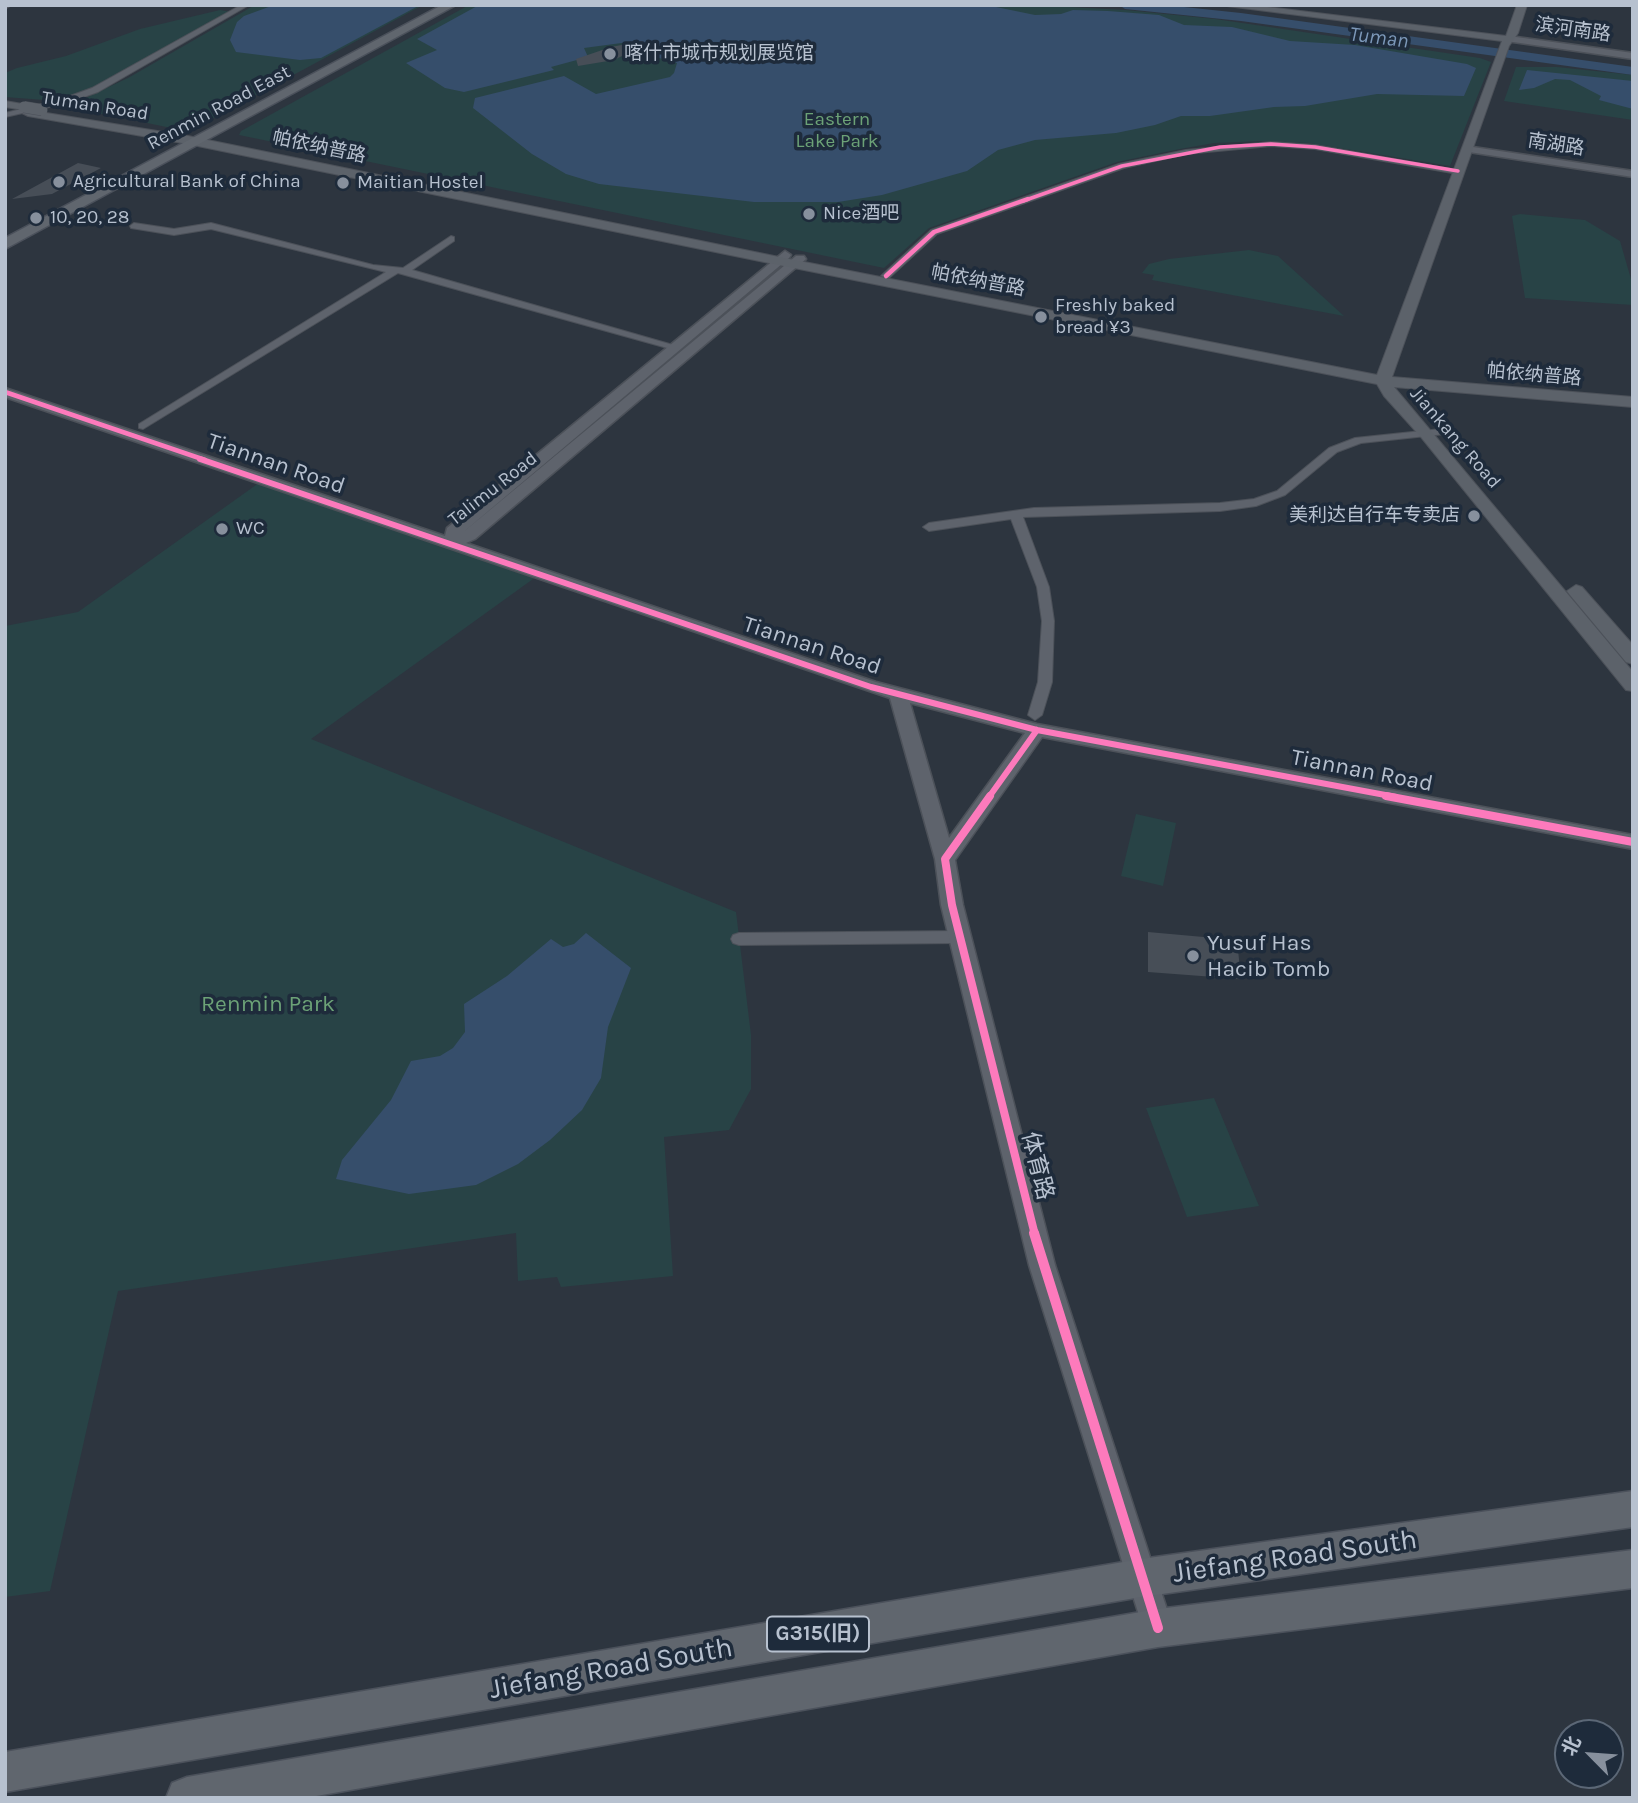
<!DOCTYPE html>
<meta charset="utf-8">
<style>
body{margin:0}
#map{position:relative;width:1638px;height:1803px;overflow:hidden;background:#2d353f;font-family:Karla,"Noto Sans SC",sans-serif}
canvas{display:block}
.frame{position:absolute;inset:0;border:7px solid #b7c1cf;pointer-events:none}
.north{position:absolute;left:1554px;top:1719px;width:70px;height:70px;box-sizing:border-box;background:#1e2b3b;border:2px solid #5b6776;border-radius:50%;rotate:295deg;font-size:19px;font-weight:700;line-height:28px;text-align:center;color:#b7c1cf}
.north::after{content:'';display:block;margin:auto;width:24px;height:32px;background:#87909d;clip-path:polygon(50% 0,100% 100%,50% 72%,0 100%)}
</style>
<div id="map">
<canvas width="1638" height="1803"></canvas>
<div class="frame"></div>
<div class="north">北</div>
</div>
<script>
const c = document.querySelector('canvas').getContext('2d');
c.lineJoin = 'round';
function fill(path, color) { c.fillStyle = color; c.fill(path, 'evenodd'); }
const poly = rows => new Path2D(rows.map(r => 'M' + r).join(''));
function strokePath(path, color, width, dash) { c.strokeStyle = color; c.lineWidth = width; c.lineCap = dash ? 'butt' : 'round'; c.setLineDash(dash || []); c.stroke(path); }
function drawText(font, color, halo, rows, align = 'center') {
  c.font = font + ' Karla,"Noto Sans SC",sans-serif'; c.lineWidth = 7; c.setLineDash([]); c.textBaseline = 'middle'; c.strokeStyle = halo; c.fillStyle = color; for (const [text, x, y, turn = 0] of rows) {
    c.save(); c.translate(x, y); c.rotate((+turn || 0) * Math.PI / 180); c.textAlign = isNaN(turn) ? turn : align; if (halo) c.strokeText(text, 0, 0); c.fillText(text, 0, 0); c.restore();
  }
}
fill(poly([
 [255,5,423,5,197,127,176,129,109,115,51,107,83,99,128,78],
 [469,5,1031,5,1126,10,1215,19,1480,58,1491,62,1450,166,1309,143,1265,141,1214,143,1180,149,1117,162,929,228,884,268,239,135,241,131],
 [220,10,231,12,90,90,58,101,5,97,5,73,17,68,66,56,140,29],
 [1516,67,1557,67,1633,75,1633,120,1504,101],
 [1520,214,1585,220,1620,241,1633,286,1633,305,1525,298,1512,216],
 [1249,250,1278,256,1344,316,1152,280,1154,275,1142,273,1149,264,1169,259],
 [263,480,540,574,311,739,736,912,751,1035,751,1089,729,1130,664,1137,673,1276,561,1287,557,1277,518,1281,516,1233,118,1291,50,1591,5,1597,5,626,78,612],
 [1136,814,1176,823,1163,886,1121,876],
 [1214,1098,1259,1206,1187,1217,1146,1108]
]), '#284346');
fill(poly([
 [274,5,420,5,321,58,300,60,236,52,230,40,237,22,244,16],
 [479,5,969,5,996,7,1035,15,1061,14,1073,10,1108,11,1159,15,1184,25,1232,27,1290,41,1355,45,1467,64,1476,68,1464,96,1377,94,1305,106,1274,107,1210,116,1181,116,1155,125,1116,133,1035,140,998,150,967,171,882,195,838,202,754,202,599,184,566,174,532,154,473,108,475,98,564,76,596,94,670,77,674,73,677,63,652,56,656,54,634,47,629,42,584,48,588,57,551,67,554,70,464,92,445,88,406,63,437,50,417,39],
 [1527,70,1633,81,1633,109,1599,100,1601,96,1570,80,1555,79,1534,88,1519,90],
 [586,933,631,968,608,1027,601,1078,582,1110,550,1140,518,1164,476,1185,409,1194,336,1179,342,1160,391,1100,411,1061,440,1056,453,1048,465,1032,464,1004,507,976,551,939,563,947,574,944]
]), '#364e6b');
fill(poly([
 [1119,5,1165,5,1241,13,1633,67,1633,75,1241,21,1125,9,1119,5]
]), '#364e6b');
fill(poly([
 [642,41,644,45,614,60,578,66,576,59,611,47],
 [78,163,101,168,52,194,12,199],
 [1148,932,1237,940,1241,979,1148,972]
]), '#474e57');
const minor = poly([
 [5,5,12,5,5,9,5,5],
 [241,5,249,5,98,92,67,103,5,117,5,113,62,99,92,88,241,5],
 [1271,142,1315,145,1462,171,1458,174,1315,149,1271,146,1186,154,1124,168,937,234,889,278,881,276,931,230,1119,164,1186,150,1271,142],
 [134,223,174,229,211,223,373,265,403,268,451,236,454,237,454,241,412,270,680,347,671,349,398,273,143,429,139,428,139,424,386,272,211,229,174,235,131,228,130,226,134,223],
 [1441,429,1447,432,1445,434,1361,443,1337,452,1285,495,1256,506,1220,511,1023,517,1049,587,1054,621,1052,682,1042,715,1035,720,1028,715,1038,682,1042,621,1037,587,1011,519,929,531,923,527,929,523,1034,508,1220,503,1254,499,1277,491,1329,448,1355,438,1441,429],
 [960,931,966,933,968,937,966,941,960,943,739,945,733,943,731,939,733,935,739,933,960,931]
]);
const tertiary = poly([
 [1509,36,1633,53,1633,59,1506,41,1506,37,1509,36],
 [1473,147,1633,171,1633,177,1469,152,1469,148,1473,147],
 [785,251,791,255,789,258,461,534,796,256,804,256,806,259,475,539,466,543,876,682,1037,724,1633,835,1633,849,1042,737,955,860,963,905,1055,1265,1173,1628,1169,1639,1158,1643,1147,1639,1143,1628,1029,1265,941,905,935,859,890,698,5,397,5,388,445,536,447,528,785,251],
 [910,703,1025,733,949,838,910,703]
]);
const secondary = poly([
 [1219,5,1251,5,1506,36,1517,5,1527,5,1518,33,1509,46,1392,377,1633,397,1633,407,1394,387,1633,672,1633,691,1626,690,1421,437,1384,396,1377,384,779,265,188,144,28,116,22,113,28,110,188,136,779,257,1377,375,1502,41,1219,5],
 [5,101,28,105,30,107,24,110,5,107,5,101],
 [1576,585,1582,587,1633,645,1633,664,1626,662,1570,595,1567,591,1576,585]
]);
const primary = poly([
 [442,5,456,5,5,249,5,238,442,5],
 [1633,1491,1633,1527,1141,1597,5,1792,5,1752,1141,1559,1633,1491],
 [1633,1550,1633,1588,1158,1647,305,1798,166,1798,172,1783,187,1777,1158,1609,1633,1550]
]);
strokePath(minor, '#4c5159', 2);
strokePath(tertiary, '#4c5159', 3);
strokePath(secondary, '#4c5159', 2);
strokePath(primary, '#4b515b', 3);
fill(minor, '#5e636c');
fill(tertiary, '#5e636c');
fill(secondary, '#5c626a');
fill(primary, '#60666e');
const secondaryBridge = poly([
 [24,107,42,110]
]);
strokePath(secondaryBridge, '#4c5159', 12, []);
strokePath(secondaryBridge, '#5c626a', 11);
strokePath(poly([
 [1023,201,1122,166,1220,147,1271,144,1315,147,1458,171]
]), '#fd7abc', 3.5);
strokePath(poly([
 [886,276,934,232,1028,199],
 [5,392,205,460]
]), '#fd7abc', 4.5);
strokePath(poly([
 [200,459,871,687,1037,730,1396,797],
 [989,797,1037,730]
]), '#fd7abc', 6);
strokePath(poly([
 [990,796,945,859,952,905,1035,1235],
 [1386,796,1633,842]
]), '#fd7abc', 8);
strokePath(poly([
 [1034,1233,1158,1628]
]), '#fd7abc', 10);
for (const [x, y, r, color] of [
 [610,54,7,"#87909d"],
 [59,182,7,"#87909d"],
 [343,183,7,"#87909d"],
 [809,214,7,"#87909d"],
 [36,218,7,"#87909d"],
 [1041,317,7,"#87909d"],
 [1474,516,7,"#87909d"],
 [222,529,7,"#87909d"],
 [1193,956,7,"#87909d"]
]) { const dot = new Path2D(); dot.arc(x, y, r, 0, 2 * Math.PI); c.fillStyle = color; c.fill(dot); strokePath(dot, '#1e2b3b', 2.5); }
drawText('19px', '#b7c1cf', '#1e2b3b', [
 ["滨河南路",1573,30,8],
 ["Tuman Road",95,106,9],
 ["Renmin Road East",219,108,-28],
 ["南湖路",1556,145,9],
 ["帕依纳普路",319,147,12],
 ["帕依纳普路",978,281,11],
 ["帕依纳普路",1534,375,5],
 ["Jiankang Road",1455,438,49],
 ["Talimu Road",493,489,-38]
]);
drawText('19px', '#b7c1cf', '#1e2b3b', [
 ["喀什市城市规划展览馆",624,54],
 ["Agricultural Bank of China",73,182],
 ["Maitian Hostel",357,183],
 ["Nice酒吧",823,214],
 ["10, 20, 28",50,218],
 ["Freshly baked",1055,306],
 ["bread ¥3",1055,328],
 ["美利达自行车专卖店",1460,516,"right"],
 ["WC",236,529]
], 'left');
drawText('19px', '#6ca277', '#1e2b3b', [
 ["Eastern",837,120],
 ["Lake Park",837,142]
]);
drawText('italic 21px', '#7c98b9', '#1e2b3b', [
 ["Tuman",1379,38,7]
]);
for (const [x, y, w] of [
 [818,1634,102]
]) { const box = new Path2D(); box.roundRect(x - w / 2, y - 17.5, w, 35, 5); c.fillStyle = '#1e2b3b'; c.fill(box); strokePath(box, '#b7c1cf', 2); }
drawText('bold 21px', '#b7c1cf', null, [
 ["G315(旧)",818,1634]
]);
drawText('23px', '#b7c1cf', '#1e2b3b', [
 ["Tiannan Road",276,464,19],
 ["Tiannan Road",812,646,18],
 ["Tiannan Road",1362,771,11],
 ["体育路",1037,1166,76]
]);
drawText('23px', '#b7c1cf', '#1e2b3b', [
 ["Yusuf Has",1207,943],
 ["Hacib Tomb",1207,969]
], 'left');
drawText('23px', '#6ca277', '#1e2b3b', [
 ["Renmin Park",268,1004]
]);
drawText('28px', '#b7c1cf', '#1e2b3b', [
 ["Jiefang Road South",1295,1557,-8],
 ["Jiefang Road South",611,1669,-10]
]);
</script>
